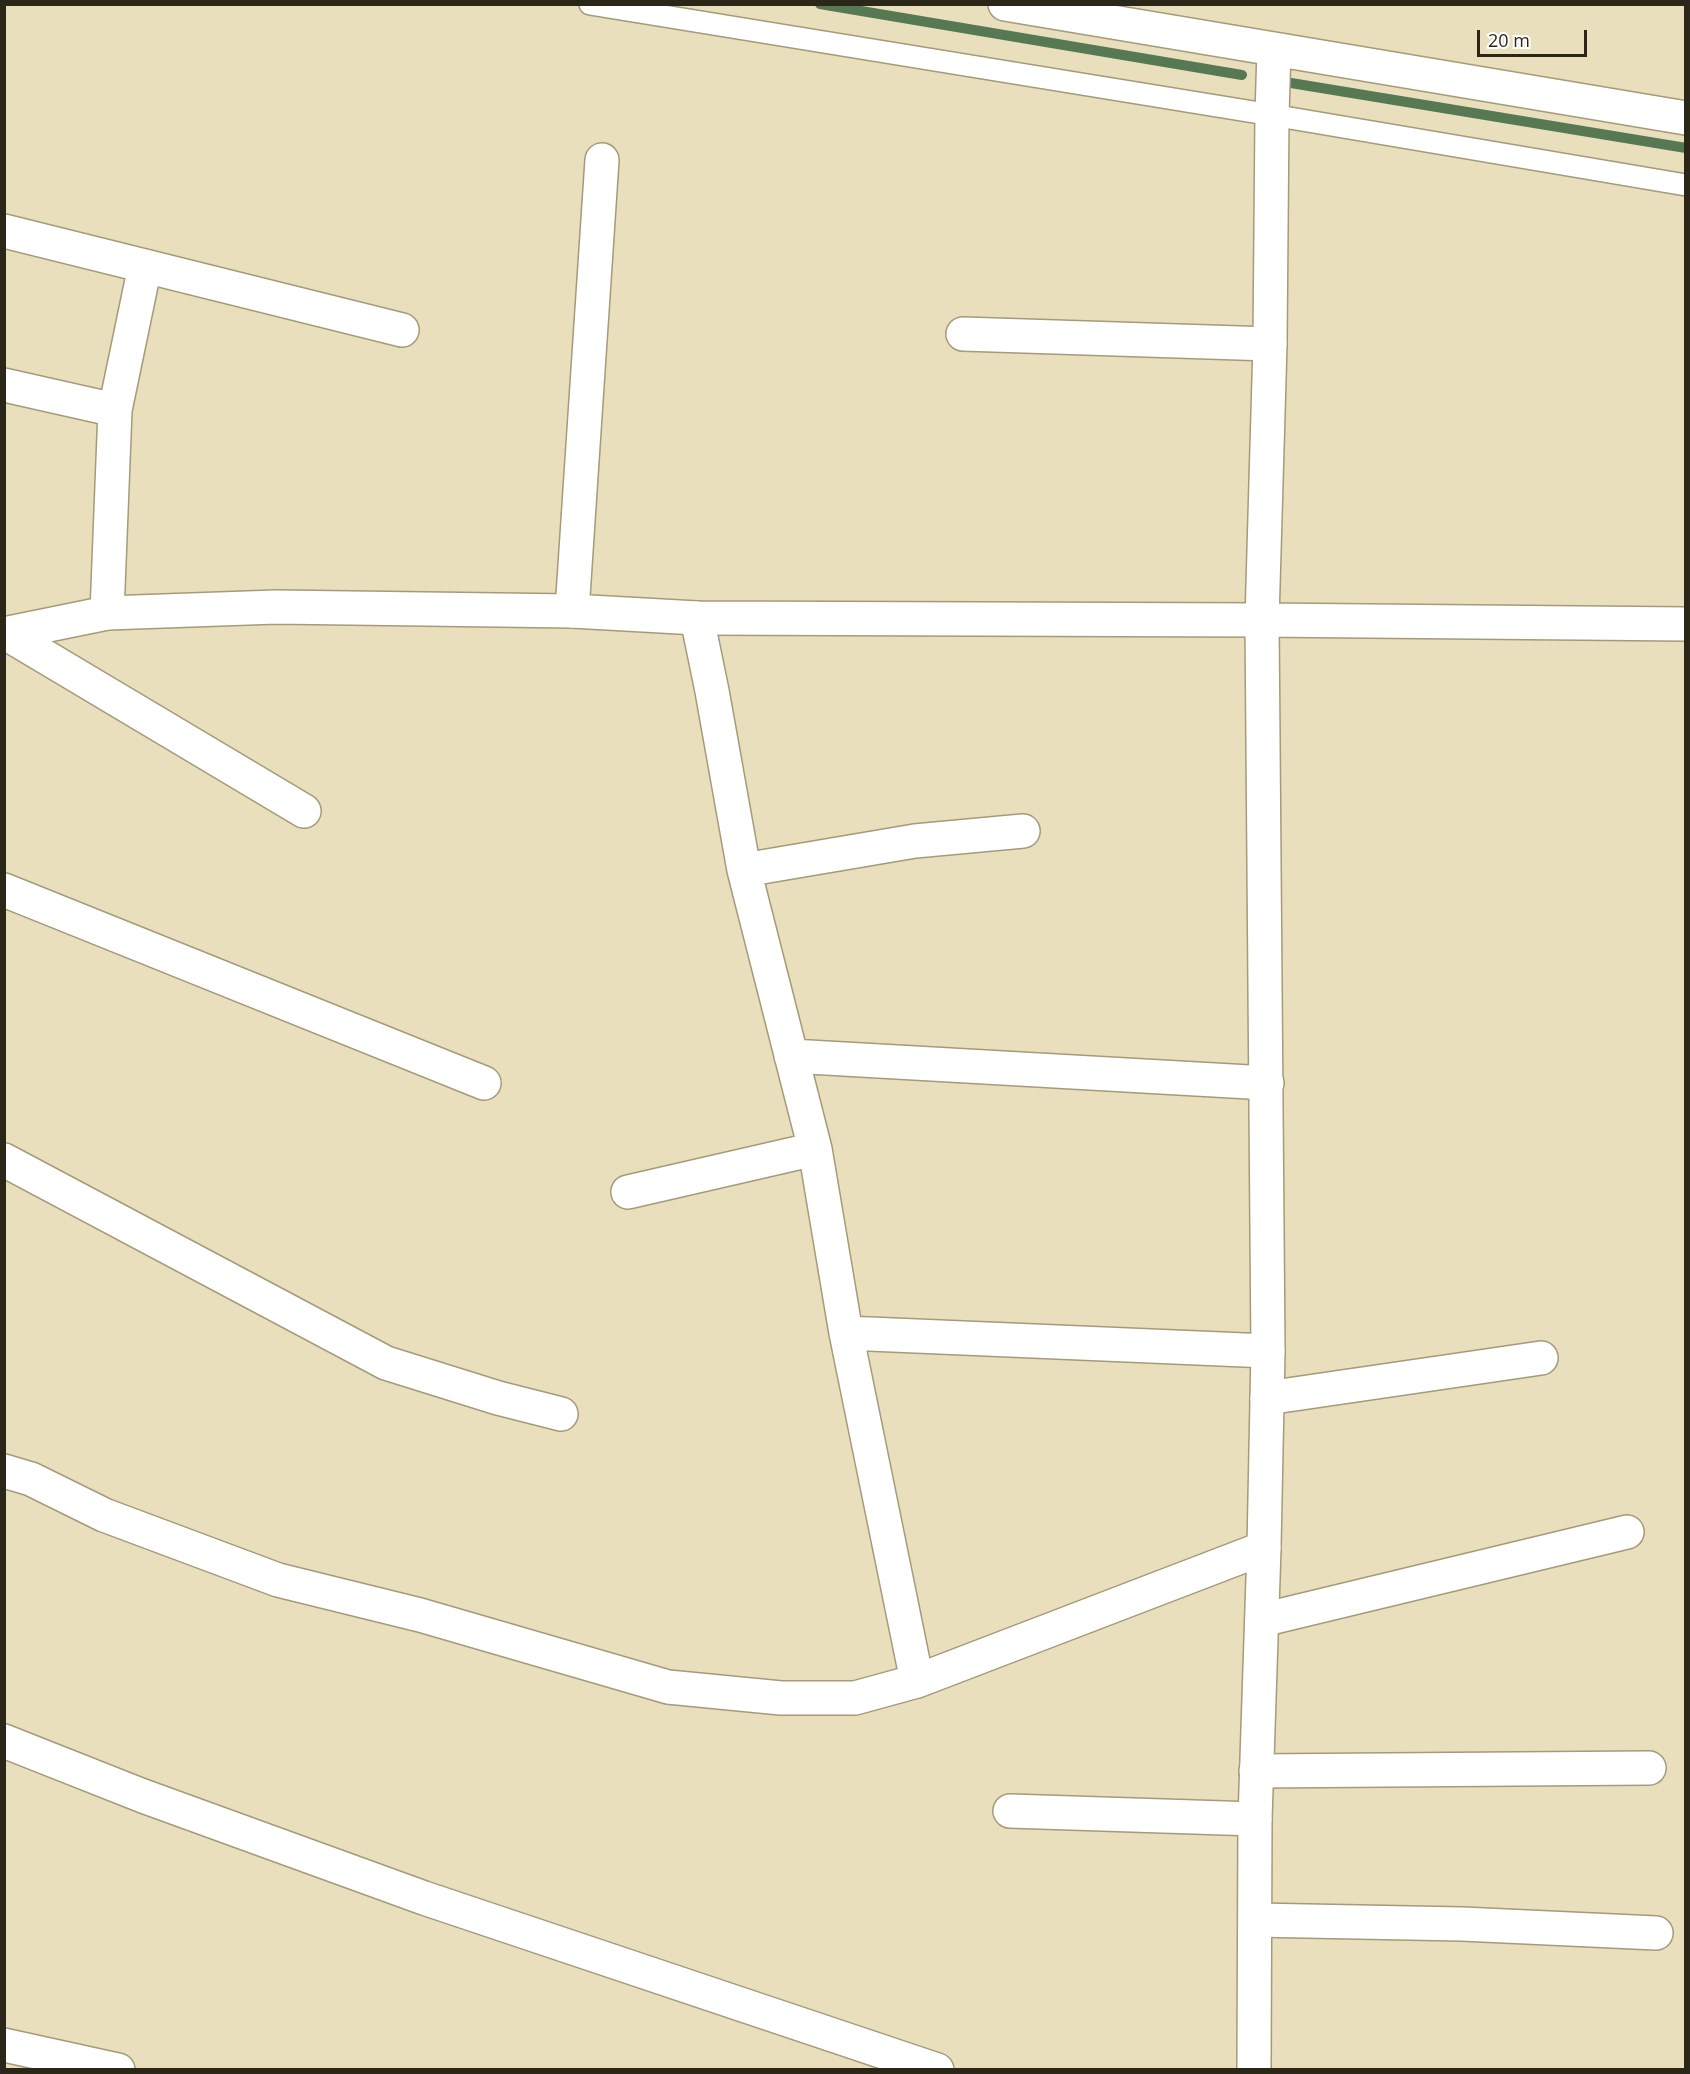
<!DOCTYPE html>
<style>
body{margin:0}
#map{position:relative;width:1690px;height:2074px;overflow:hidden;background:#eadfbc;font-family:"Open Sans",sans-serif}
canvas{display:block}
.frame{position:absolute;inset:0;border:6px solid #2a2618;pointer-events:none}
.scale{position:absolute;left:1477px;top:30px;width:110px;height:27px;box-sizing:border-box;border:3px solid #2a2618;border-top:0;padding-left:8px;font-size:18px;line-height:21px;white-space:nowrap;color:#2a2618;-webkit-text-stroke:4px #fff;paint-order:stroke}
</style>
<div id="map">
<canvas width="1690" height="2074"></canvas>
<div class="frame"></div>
<div class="scale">20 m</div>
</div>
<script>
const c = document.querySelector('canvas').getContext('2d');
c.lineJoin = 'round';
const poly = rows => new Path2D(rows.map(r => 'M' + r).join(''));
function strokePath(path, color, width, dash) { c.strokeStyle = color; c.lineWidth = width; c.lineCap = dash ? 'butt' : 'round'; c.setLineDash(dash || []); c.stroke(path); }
strokePath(poly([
 [820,4,1242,75],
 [1291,83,1686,148]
]), '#567853', 10);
const service = poly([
 [590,4,1272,115,1686,185]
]);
const minor = poly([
 [1005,4,1686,118],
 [4,231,402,330],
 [963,334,1270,344],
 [4,385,115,410],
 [572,611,602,160],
 [107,613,115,410,145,266],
 [697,618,712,691,744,870,815,1149,846,1333,917,1681],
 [7,634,304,811],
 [744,870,915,841,1023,831],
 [4,890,484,1083],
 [791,1056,1267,1083],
 [4,1160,386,1363,498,1398,561,1414],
 [628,1192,815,1149],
 [846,1333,1268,1351],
 [1267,1398,1541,1358],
 [4,1471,31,1479,104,1515,278,1580,420,1615,668,1687,781,1698,855,1698,917,1681,1264,1548],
 [1262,1620,1627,1532],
 [4,1741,143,1796,424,1898,937,2070],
 [1256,1771,1649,1768],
 [1010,1811,1255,1819],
 [1255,1920,1462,1924,1656,1933],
 [4,2045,118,2070]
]);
const tertiary = poly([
 [4,634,107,613,276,607,572,611,697,618,1262,620,1686,624],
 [1254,2070,1255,1819,1264,1548,1268,1351,1262,620,1270,344,1272,115,1274,50]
]);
strokePath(service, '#a59a79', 24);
strokePath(minor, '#a59a79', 36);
strokePath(tertiary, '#a59a79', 36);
strokePath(service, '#fff', 21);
strokePath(minor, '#fff', 33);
strokePath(tertiary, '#fff', 33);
</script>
